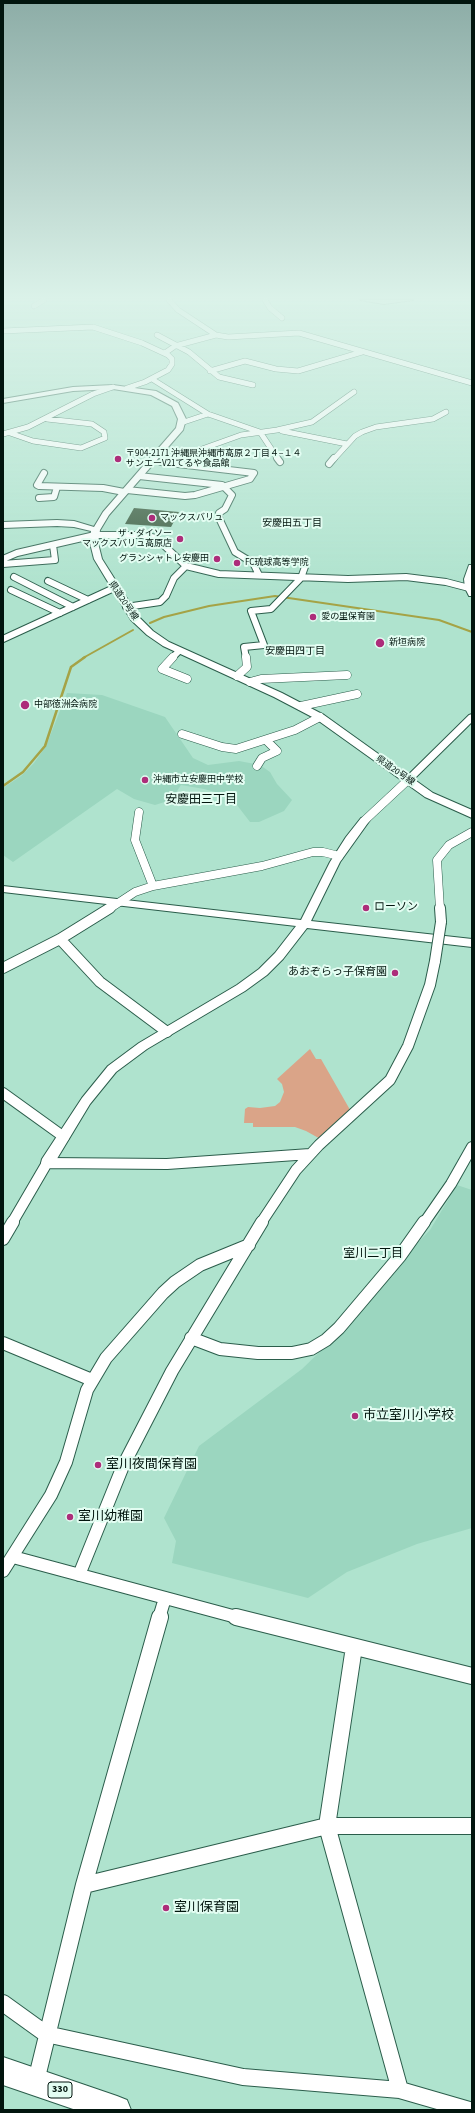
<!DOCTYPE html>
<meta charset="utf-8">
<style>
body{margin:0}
#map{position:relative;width:475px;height:2113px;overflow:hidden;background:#afe3ce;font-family:"Source Sans 3",sans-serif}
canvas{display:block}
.frame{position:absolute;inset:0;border:4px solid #02150e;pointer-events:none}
</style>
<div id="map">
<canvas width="475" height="2113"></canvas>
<div class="frame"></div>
</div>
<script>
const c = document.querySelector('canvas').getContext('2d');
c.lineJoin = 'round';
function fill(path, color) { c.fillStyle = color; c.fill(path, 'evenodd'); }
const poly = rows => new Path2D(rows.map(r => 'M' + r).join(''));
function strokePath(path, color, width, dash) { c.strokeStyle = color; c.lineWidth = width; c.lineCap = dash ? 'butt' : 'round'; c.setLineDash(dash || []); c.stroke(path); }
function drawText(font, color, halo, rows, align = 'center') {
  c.font = font + ' "Source Sans 3","Noto Sans JP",sans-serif'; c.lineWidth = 4; c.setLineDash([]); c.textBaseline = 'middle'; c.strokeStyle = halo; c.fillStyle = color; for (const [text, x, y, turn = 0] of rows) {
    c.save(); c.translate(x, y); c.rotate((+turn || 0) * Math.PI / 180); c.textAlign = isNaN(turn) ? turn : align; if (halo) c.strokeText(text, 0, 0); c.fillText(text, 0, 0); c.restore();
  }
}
fill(poly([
 [67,693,102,695,165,717,193,758,208,765,239,761,260,765,270,772,277,784,292,800,284,811,259,822,250,822,230,796,204,789,181,785,171,800,155,805,134,799,117,789,13,862,3,855,3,788,21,776,34,763,46,746],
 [457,1185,472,1190,472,1528,417,1544,347,1572,308,1598,172,1563,176,1541,164,1518,199,1446,278,1387,302,1369,333,1339,405,1256,430,1230]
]), '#9bd6bf');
fill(poly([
 [310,1049,316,1059,321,1059,353,1115,324,1141,306,1131,295,1127,253,1127,253,1123,244,1123,245,1109,248,1107,260,1108,275,1106,280,1102,284,1092,282,1084,277,1079]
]), '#daa488');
strokePath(poly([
 [150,623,164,617,209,606,275,596,439,620,472,632],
 [83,658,133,630]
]), '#a5a346', 2);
strokePath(poly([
 [3,786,23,772,45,746,71,667,85,657]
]), '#a5a346', 2.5);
fill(poly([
 [134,508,179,512,171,527,125,524]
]), '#34563a');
const minorFar5 = poly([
 [169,300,178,310,216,335],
 [265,300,270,308,282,318],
 [34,306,44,300],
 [3,331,93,327,142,343,168,355,172,359,172,364,168,370,145,382,127,388],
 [157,335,189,352,219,377,253,385],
 [165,353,175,346,216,335,228,337,299,333,472,383],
 [210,371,245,361,276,369,298,371,362,352],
 [152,379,208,414,260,432,278,459],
 [181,423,208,414],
 [282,431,347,444],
 [10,433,33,441,81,448,105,438,104,432,92,424,47,419],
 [3,434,28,427,93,394,113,387],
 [174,459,241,435,277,430,312,422,354,392],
 [334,459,355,436,362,432,376,427,433,419,446,412]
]);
const minorFar4 = poly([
 [277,458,280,462],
 [166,462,177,458],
 [329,464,334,458],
 [44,473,37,485,39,486,103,488,124,492],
 [139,476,222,485],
 [224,487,232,495,225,509,219,513,219,518,235,552,253,563,259,575],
 [127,490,185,496,195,495,250,479,254,473,161,462],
 [39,498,54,497,57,487],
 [3,559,17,553,95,535,142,535,156,538,186,566,219,574,348,579,406,577,446,582,469,588],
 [3,564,55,560,53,545],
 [14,577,73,607],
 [48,581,88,600],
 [11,590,60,613],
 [126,607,160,602,166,596,174,578,186,566],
 [3,639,114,588],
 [172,658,179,651],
 [246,658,244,647,264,645,251,611,271,609,301,578,306,564]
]);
const minorFar3 = poly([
 [173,657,162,669,187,679],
 [237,676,247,667,246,657],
 [250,682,261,679,347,675],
 [301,706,357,694],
 [182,734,222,747,236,749,295,730,320,717],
 [257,766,262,758,277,751,266,740],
 [139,812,135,840,153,886],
 [365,820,408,780],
 [109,909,135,892,153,886,262,866,313,852,323,852,339,856],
 [440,909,437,860,449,845,472,832]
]);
const minorFar2 = poly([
 [440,908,441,922],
 [60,939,100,982,167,1032],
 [3,968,60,939,110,908],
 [3,1093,64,1137],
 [12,1223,47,1163,167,1164,310,1154],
 [261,1223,296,1170,319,1145,390,1080,408,1046,430,985,435,961],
 [424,1223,451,1184,472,1147]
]);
const minorFar1 = poly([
 [3,1239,13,1222],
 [191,1338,220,1349,258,1353,292,1353,311,1349,326,1340,339,1328,400,1256,424,1222],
 [3,1343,92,1380],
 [13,1557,240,1618],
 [3,1571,51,1495,66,1462,87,1390,106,1358,163,1293,175,1282,200,1265,249,1245],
 [79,1575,123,1466,172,1371,262,1222],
 [159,1618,165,1598]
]);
const minor = poly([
 [236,1617,472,1676],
 [354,1647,327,1826,400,2090],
 [84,1885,327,1826,472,1826],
 [3,2003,46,2034,243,2077,400,2090,469,2110],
 [36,2081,84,1885,160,1617]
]);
const tertiary = poly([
 [469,565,472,565,472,596,469,596,465,588,464,579,469,565],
 [472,714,472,722,411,782,405,782,405,778,469,715,472,714],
 [365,817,370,820,340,862,311,921,472,939,472,947,307,928,283,959,267,975,245,991,147,1049,116,1072,90,1104,52,1167,47,1168,42,1167,41,1163,42,1159,82,1098,108,1066,139,1043,237,985,259,969,275,953,296,926,3,892,3,886,301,920,330,862,346,837,361,818,365,817]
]);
const secondary = poly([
 [360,300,413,300,384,304,360,300],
 [113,385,156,391,178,403,186,419,183,430,109,515,100,530,98,543,102,559,138,616,153,631,169,642,282,693,324,715,433,793,472,810,472,818,425,797,316,719,274,697,163,646,147,635,131,620,94,559,90,543,91,531,74,527,57,526,3,528,3,522,57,520,74,521,94,527,103,512,176,428,178,419,172,406,151,395,113,389,73,391,3,403,3,399,73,387,113,385]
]);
const trunk = poly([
 [3,2057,117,2096,127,2100,131,2110,76,2110,3,2085,3,2057]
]);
strokePath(minorFar5, '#2b5d4b', 6);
strokePath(minorFar4, '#2b5d4b', 8);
strokePath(minorFar3, '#2b5d4b', 9);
strokePath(minorFar2, '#2b5d4b', 12);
strokePath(minorFar1, '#2b5d4b', 14);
strokePath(minor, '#2b5d4b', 18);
strokePath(tertiary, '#2b5d4b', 2);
strokePath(secondary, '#2b5d4b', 2);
strokePath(trunk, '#2b5d4b', 2);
strokePath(minorFar5, '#fff', 5);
strokePath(minorFar4, '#fff', 6);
strokePath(minorFar3, '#fff', 8);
strokePath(minorFar2, '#fff', 10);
strokePath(minorFar1, '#fff', 12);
strokePath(minor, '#fff', 16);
fill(tertiary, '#fff');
fill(secondary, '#fff');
fill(trunk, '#fff');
const minorBridge = poly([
 [435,961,441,922]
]);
strokePath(minorBridge, '#2b5d4b', 12, []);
strokePath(minorBridge, '#fff', 10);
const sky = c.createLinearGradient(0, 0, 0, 596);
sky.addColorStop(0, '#8dada7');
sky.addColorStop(0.5, '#dbf2e9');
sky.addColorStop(1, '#dbf2e900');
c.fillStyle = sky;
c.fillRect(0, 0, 475, 596);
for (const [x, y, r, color] of [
 [118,459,4,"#ad2d7a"],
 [152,518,4,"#ad2d7a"],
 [180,539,4,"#ad2d7a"],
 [217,559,4,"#ad2d7a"],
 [237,563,4,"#ad2d7a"],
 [313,617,4,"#ad2d7a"],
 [380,643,5,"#ad2d7a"],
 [25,705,5,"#ad2d7a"],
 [145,780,4,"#ad2d7a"],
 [366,908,4,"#ad2d7a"],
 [395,973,4,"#ad2d7a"],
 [355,1416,4,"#ad2d7a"],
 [98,1465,4,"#ad2d7a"],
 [70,1517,4,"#ad2d7a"],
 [166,1908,4,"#ad2d7a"]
]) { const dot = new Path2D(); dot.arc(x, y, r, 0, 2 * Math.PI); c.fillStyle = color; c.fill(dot); strokePath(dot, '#e3fdf2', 1.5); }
drawText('9px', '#02150e', '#e3fdf2', [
 ["〒904-2171 沖縄県沖縄市高原２丁目４−１４",126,454],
 ["サンエーV21てるや食品館",126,464],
 ["マックスバリュ",160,518],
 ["ザ・ダイソー",172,534,"right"],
 ["マックスバリュ高原店",172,544,"right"],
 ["グランシャトレ安慶田",209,559,"right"],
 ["FC琉球高等学院",245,563],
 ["愛の里保育園",321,617],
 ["新垣病院",389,643],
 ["中部徳洲会病院",34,705],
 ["沖縄市立安慶田中学校",153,780]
], 'left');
drawText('9px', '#02150e', '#e3fdf2', [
 ["県道20号線",123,601,56],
 ["県道20号線",395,771,35]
]);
drawText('10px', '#02150e', '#e3fdf2', [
 ["安慶田五丁目",292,524],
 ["安慶田四丁目",295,652]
]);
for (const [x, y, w] of [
 [60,2090,24]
]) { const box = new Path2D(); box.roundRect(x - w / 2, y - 8, w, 16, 3); c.fillStyle = '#e3fdf2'; c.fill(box); strokePath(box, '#02150e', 1); }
drawText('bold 10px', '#02150e', null, [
 ["330",60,2090]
]);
drawText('11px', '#02150e', '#e3fdf2', [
 ["ローソン",374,908],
 ["あおぞらっ子保育園",387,973,"right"]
], 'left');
drawText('12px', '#02150e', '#e3fdf2', [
 ["安慶田三丁目",201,800],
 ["室川二丁目",373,1254]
]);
drawText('13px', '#02150e', '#e3fdf2', [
 ["市立室川小学校",363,1416],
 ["室川夜間保育園",106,1465],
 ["室川幼稚園",78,1517],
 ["室川保育園",174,1908]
], 'left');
</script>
